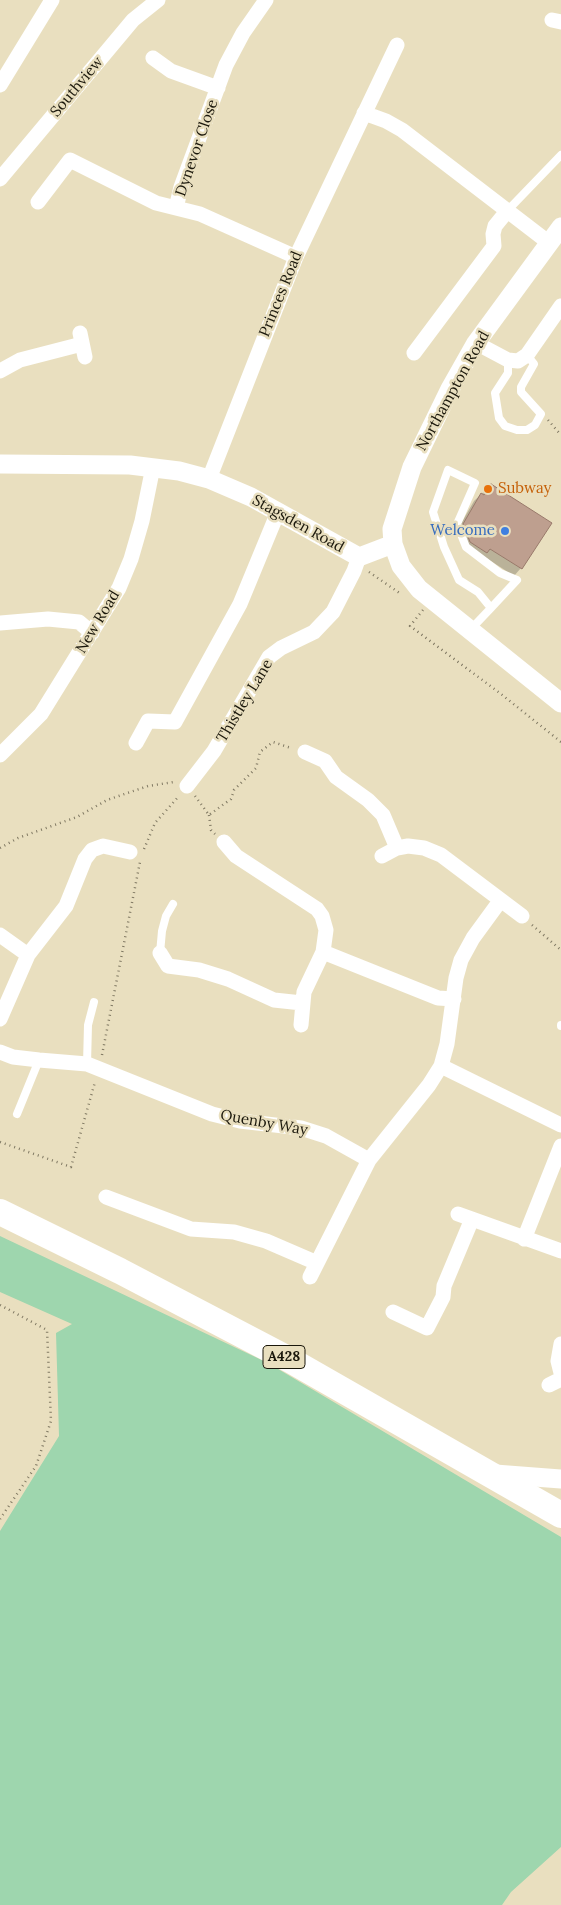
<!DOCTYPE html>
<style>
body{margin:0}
canvas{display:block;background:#e9dfbf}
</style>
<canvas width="561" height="1905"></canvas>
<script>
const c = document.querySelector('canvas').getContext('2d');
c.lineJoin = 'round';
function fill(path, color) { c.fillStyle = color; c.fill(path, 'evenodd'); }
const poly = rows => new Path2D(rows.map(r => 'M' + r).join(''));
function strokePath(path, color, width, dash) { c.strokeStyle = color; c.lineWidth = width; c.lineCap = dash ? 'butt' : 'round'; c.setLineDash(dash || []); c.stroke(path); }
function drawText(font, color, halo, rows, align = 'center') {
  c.font = font + ' Lora,serif'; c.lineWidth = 5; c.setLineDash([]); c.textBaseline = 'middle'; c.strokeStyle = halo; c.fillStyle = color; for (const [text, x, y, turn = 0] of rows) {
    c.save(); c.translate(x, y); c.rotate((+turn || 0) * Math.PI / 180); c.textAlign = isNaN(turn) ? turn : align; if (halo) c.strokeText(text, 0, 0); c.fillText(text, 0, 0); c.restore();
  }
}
fill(poly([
 [0,1236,268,1363,561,1537,561,1847,511,1892,502,1905,0,1905,0,1531,59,1436,56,1333,72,1324,0,1292]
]), '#9ed6ae');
fill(poly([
 [491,485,550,523,521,568,514,576,483,556,479,559,456,532,474,501]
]), '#0003');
const building = poly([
 [491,484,552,523,522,569,490,549,487,553,470,542,463,524,481,493,484,495,491,484]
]);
fill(building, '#be9f8f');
strokePath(building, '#997a6b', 1);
strokePath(poly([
 [548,420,561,435],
 [369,572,401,594],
 [423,610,410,626,501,694,561,742],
 [195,796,209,815,231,799,234,790,256,768,260,752,273,742,291,748],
 [209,815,211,830,215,834],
 [0,848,18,838,77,817,107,800,148,786,174,782],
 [144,849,155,823,179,796],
 [532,925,561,950],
 [102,1055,140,862],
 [0,1142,71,1167,95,1082],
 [0,1305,47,1330,51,1421,36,1466,0,1519]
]), '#807963', 2.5, [1, 4]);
strokePath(poly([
 [508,210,561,155],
 [508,360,508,373,495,393,499,418,505,426,517,430,527,430,535,425,541,414,521,392,521,387,534,364,527,355],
 [471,629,491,608,517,580,500,573,466,547,457,524,475,483,448,470,433,512,444,547,459,580,478,592,491,608],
 [160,953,162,931,166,916,173,904],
 [561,1026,561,1025],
 [87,1064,88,1025,94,1002],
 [17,1114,39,1060]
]), '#fff', 8);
strokePath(poly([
 [552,20,561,22],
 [153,58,171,71,218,88],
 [0,85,52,0],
 [364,113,386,121,402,130,548,242],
 [0,179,133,20,158,0],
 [38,202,70,160,156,203,200,214,296,257],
 [176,208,181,187,226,65,243,33,266,0],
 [80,333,85,357],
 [476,343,508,360,518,361,527,355,561,306],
 [414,353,494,246,493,234,495,226,508,210],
 [0,371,20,360,82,344],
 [209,479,296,257,397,45],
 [0,623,48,619,79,622,92,633],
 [136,743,148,721,175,722,240,604,278,512],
 [305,752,325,761,336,777,368,800,383,815,397,848],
 [0,755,41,714,119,588,131,559,142,521,153,467],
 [187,786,214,751,269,657,281,648,314,632,333,612,354,571,359,557],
 [224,842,236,856,317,909,322,916,326,930,323,952,304,992,301,1025],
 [382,856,397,848,408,846,424,848,441,855,522,916],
 [0,935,28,955],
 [323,952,438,998,454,999],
 [160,953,168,966,199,970,228,979,274,1000,302,1003],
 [0,1019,28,955,66,906,85,859,92,850,103,846,130,852],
 [0,1052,13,1057,39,1060,87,1064,212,1114,240,1121,301,1128,326,1136,369,1160],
 [441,1066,561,1125],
 [106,1197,191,1229,234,1232,266,1241,317,1263],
 [458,1214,561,1251],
 [524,1239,561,1146],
 [310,1277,369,1160,429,1085,441,1066,447,1044,456,978,461,960,473,938,500,901],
 [393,1312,427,1328,443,1297,444,1286,472,1219],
 [561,1344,558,1361,561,1373],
 [549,1385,561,1379]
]), '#fff', 15);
strokePath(poly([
 [561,227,476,343,450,389,412,467,392,529,393,544,401,566,419,589,561,703],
 [0,464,130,465,179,471,209,479,251,497,359,557,393,544],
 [495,1474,561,1479]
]), '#fff', 19);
strokePath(poly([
 [0,1212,120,1271,290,1360,561,1515]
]), '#fff', 26);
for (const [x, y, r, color] of [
 [488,489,5,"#e8710a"],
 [505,531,5,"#3f7fe0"]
]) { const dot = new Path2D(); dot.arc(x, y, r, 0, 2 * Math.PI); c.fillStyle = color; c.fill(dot); strokePath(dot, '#e9dfbf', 2); }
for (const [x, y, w] of [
 [284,1357,42]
]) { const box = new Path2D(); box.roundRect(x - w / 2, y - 11.5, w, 23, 4); c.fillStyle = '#e9dfbf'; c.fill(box); strokePath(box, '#1a170b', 1); }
drawText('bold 14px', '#1a170b', null, [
 ["A428",284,1357]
]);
drawText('15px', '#1a170b', '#e9dfbf', [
 ["Southview",77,87,-50],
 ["Dynevor Close",197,148,-71],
 ["Princes Road",281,294,-68],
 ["Northampton Road",453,391,-61],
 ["Stagsden Road",298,524,29],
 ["New Road",98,622,-59],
 ["Thistley Lane",245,701,-59],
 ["Quenby Way",264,1123,10]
]);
drawText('15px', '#c56008', '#e9dfbf', [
 ["Subway",498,489]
], 'left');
drawText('15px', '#366cbe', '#e9dfbf', [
 ["Welcome",495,531]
], 'right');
</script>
